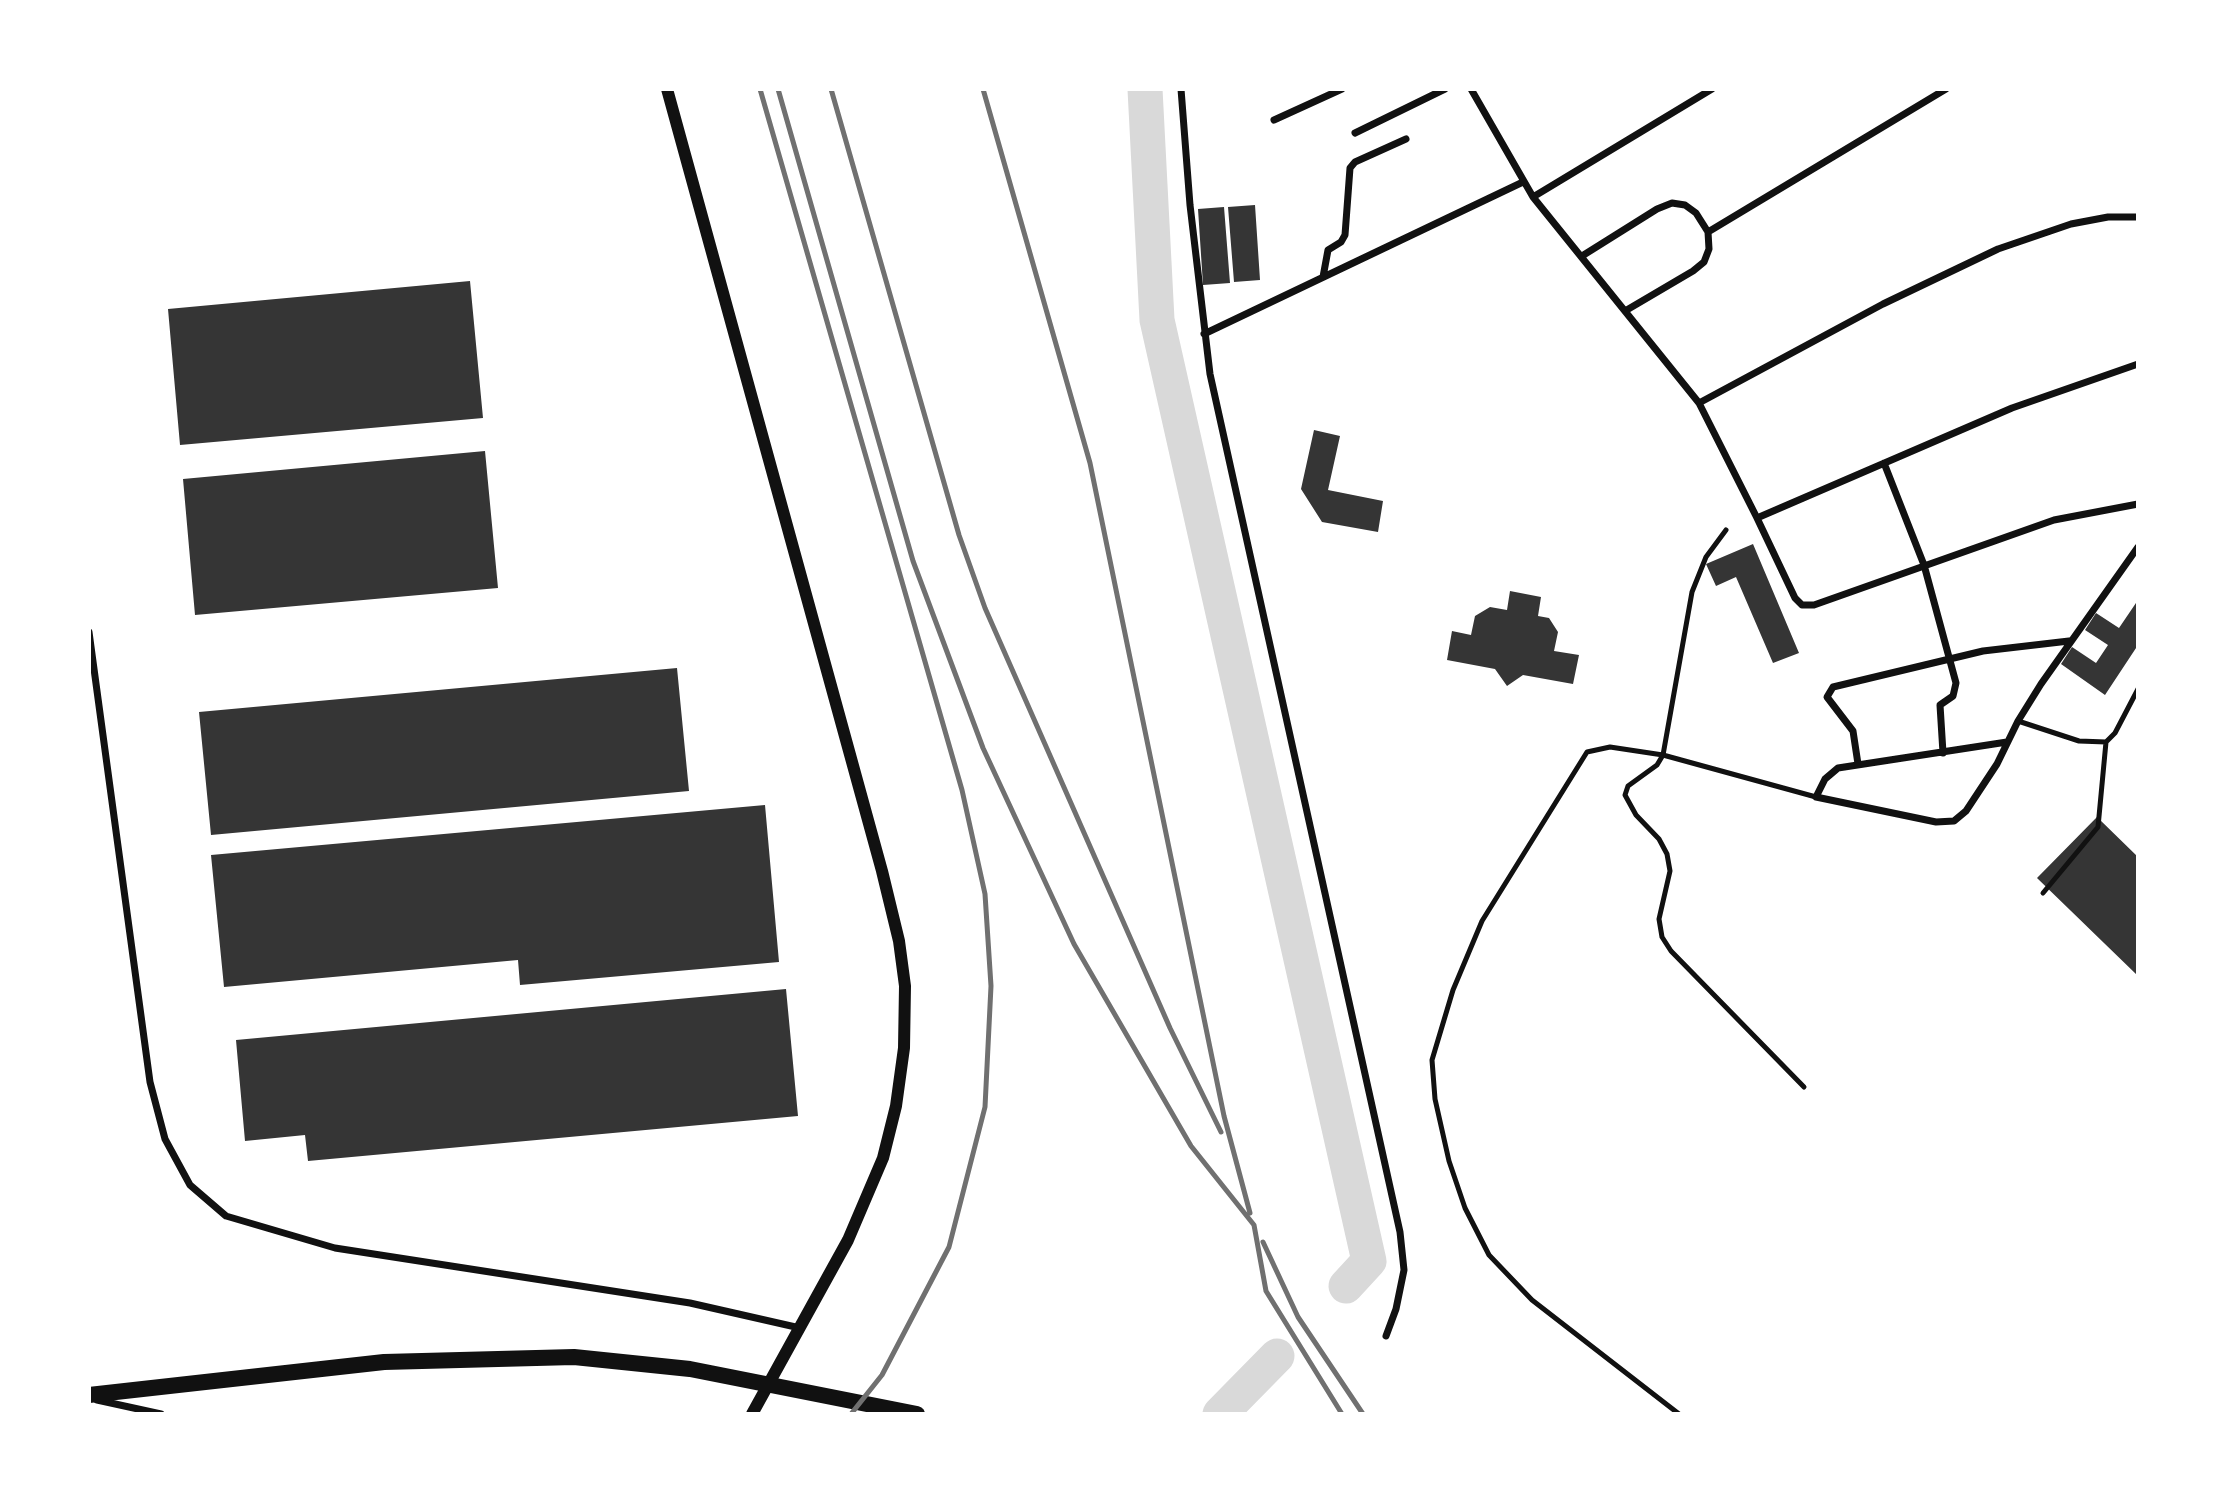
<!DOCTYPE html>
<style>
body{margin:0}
#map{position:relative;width:2227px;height:1503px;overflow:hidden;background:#fff;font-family:Quicksand,sans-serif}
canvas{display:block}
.frame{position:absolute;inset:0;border:91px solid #fff;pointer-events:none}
</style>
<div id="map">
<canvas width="2227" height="1503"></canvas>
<div class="frame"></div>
</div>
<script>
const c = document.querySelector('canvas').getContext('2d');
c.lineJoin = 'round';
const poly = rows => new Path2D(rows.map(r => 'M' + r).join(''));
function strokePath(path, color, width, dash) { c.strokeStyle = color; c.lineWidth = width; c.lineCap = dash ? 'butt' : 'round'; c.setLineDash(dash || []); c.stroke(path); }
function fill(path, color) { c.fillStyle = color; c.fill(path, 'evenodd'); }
strokePath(poly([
 [1145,89,1157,320,1369,1261,1346,1286],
 [1220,1414,1277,1356]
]), '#d9d9d9', 35);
fill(poly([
 [1255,205,1260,280,1234,282,1228,207],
 [1224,207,1230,283,1203,285,1198,209],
 [470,281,483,418,180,445,168,309],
 [1314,430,1340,436,1328,490,1383,501,1378,532,1322,522,1301,489],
 [485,451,498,588,195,615,183,479],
 [1753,544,1799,653,1773,663,1736,577,1716,586,1706,564],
 [1510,591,1541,597,1538,616,1549,618,1558,632,1554,651,1579,655,1573,684,1523,675,1507,686,1495,669,1447,660,1452,631,1471,635,1475,616,1490,607,1507,610],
 [2138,600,2138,645,2105,695,2061,664,2072,647,2096,663,2108,645,2085,630,2096,613,2119,628],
 [677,668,689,791,211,835,199,712],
 [765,805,779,962,520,985,518,960,224,987,211,855],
 [2097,817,2138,857,2138,976,2037,878],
 [786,989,798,1116,308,1161,305,1135,245,1141,236,1040]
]), '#353535');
strokePath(poly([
 [1726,530,1706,557,1692,592,1663,755,1657,765,1628,786,1625,795,1636,815,1659,839,1667,854,1670,871,1659,919,1662,937,1671,951,1804,1087],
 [2018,721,2079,741,2106,742,2115,733,2138,689],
 [2043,893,2098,827,2106,742],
 [1679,1414,1532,1300,1489,1255,1465,1208,1449,1161,1435,1099,1432,1060,1453,990,1482,921,1587,752,1610,747,1663,755,1816,797]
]), '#111', 5);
strokePath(poly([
 [1181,89,1190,205,1210,374,1400,1232,1404,1270,1396,1309,1386,1336],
 [1471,89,1533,197,1699,403,1883,304,1998,249,2071,224,2108,217,2138,217],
 [1274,120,1342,89],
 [1355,133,1445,89],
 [1533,197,1712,89],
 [1708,232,1946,89],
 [1582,256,1657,209,1672,203,1685,205,1696,213,1708,232,1709,249,1704,262,1693,271,1625,311],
 [1323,277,1328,250,1341,242,1345,235,1350,168,1355,162,1406,139],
 [1204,334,1523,182],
 [1699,403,1757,518,2012,408,2138,364],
 [1884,463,1924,565,1956,683,1953,696,1940,705,1943,753],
 [1757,518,1795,598,1802,605,1814,605,2054,520,2138,504],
 [89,632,150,1082,165,1139,190,1185,226,1216,335,1248,690,1303,800,1328],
 [2007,742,1838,768,1825,779,1816,797,1936,822,1954,821,1966,811,1997,764,2018,721,2041,684,2138,547],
 [1858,764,1853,731,1827,697,1833,687,1983,651,2069,641],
 [97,1400,161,1414]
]), '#111', 7);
strokePath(poly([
 [667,89,882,871,899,941,905,986,904,1048,896,1106,883,1158,848,1240,752,1414]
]), '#111', 12);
strokePath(poly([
 [89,1395,384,1362,574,1357,690,1369,917,1414]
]), '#111', 16);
strokePath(poly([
 [760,89,962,790,985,894,991,986,985,1107,949,1247,882,1375,851,1414],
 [778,89,913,561,983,748,1074,944,1191,1146,1254,1225,1266,1291,1342,1414],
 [831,89,959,535,985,608,1170,1028,1221,1132],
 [983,89,1090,463,1224,1116,1250,1213],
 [1263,1242,1298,1317,1363,1414]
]), '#707070', 5);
</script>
